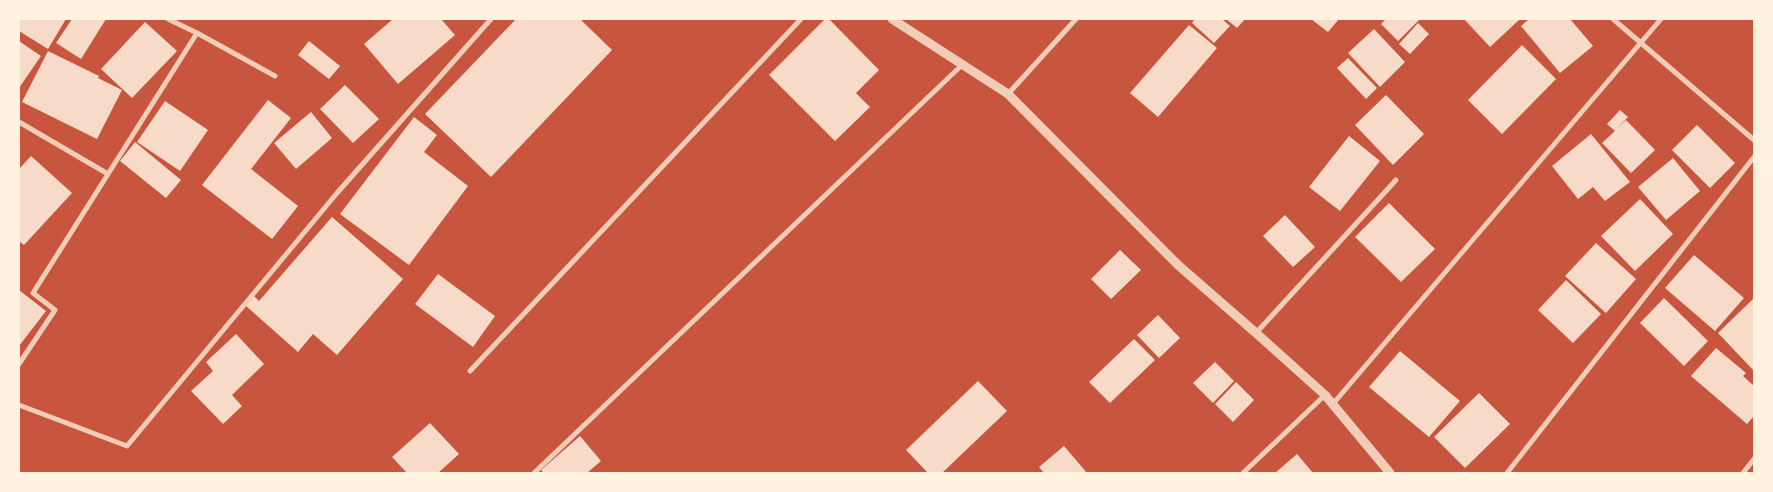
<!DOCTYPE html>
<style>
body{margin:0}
#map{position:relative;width:1773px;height:492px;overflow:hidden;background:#c8553d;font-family:Ubuntu,sans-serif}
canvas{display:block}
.frame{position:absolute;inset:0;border:20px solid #fff3e0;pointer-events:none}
</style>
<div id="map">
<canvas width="1773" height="492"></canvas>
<div class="frame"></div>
</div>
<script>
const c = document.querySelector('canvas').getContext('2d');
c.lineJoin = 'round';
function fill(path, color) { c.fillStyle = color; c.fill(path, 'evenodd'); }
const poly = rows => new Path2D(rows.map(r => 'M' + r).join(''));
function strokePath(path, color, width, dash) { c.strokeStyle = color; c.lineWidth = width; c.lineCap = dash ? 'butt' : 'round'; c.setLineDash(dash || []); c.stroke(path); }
fill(poly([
 [19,19,66,19,48,49,19,31],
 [72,19,106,19,81,59,56,43],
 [393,19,441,19,455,35,398,84,364,44],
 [516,19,580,19,612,50,491,177,425,114],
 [825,19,829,19,879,70,856,93,870,107,835,141,769,75],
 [1195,19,1222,19,1230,26,1214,43,1192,23],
 [1226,19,1245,19,1237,28],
 [1311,19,1339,19,1328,32],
 [1386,19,1420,19,1398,41,1381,24],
 [1464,19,1520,19,1490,47],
 [1529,19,1570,19,1593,46,1560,73,1521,26],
 [145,22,177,51,132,98,101,69],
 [1418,23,1429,34,1410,54,1399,44],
 [1189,25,1217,48,1158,117,1130,93],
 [1374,29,1405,62,1380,87,1348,53],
 [19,41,41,56,19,88],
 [309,41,340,66,329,79,298,55],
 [1522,45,1556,79,1502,134,1468,100],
 [48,51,99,76,98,78,122,90,97,139,22,102],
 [1348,58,1377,88,1366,99,1337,68],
 [345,85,379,119,353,143,320,109],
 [1386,95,1424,134,1393,165,1355,125],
 [268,100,291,118,251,169,298,206,272,239,202,185],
 [165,101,208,130,180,171,137,142],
 [1620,110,1628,117,1616,129,1626,120,1655,150,1631,173,1602,143,1615,131,1607,124],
 [311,112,332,138,296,169,274,143],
 [414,117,437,135,424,152,468,186,409,265,340,214],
 [1697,125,1735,163,1710,188,1672,150],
 [1591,134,1630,182,1605,201,1593,187,1578,199,1552,166],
 [1349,136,1380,161,1340,211,1309,187],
 [135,142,181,180,166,198,120,161],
 [31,156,72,193,24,245,19,241,19,169],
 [1673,158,1700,191,1666,220,1638,187],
 [1640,199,1673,234,1635,271,1601,236],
 [1389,203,1435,249,1401,282,1355,237],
 [1285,215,1315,247,1293,267,1263,236],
 [332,217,403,279,337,355,313,334,298,352,246,306,254,296,259,301],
 [1596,243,1636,279,1606,313,1565,276],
 [1120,250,1141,270,1111,299,1091,279],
 [1694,255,1744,298,1715,331,1665,288],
 [438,274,495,316,473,347,415,304],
 [1566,280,1601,314,1573,343,1538,310],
 [19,290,46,311,19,346],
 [1664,298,1708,341,1684,366,1640,323],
 [1754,298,1754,371,1718,333],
 [1158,315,1180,338,1159,358,1137,335],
 [236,334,264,364,232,395,242,406,223,424,191,391,213,371,206,362],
 [1134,339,1155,360,1110,403,1089,382],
 [1716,348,1746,373,1743,376,1754,386,1754,416,1747,424,1691,376],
 [1400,351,1460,401,1429,437,1369,387],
 [1215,362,1234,381,1213,403,1193,383],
 [978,381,1007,411,942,473,928,473,906,450],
 [1236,382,1254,400,1233,422,1215,404],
 [1479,393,1510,424,1465,468,1434,437],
 [430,423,459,454,438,473,407,473,392,457],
 [580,436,601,461,587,473,544,473,541,470],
 [1064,446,1087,473,1044,473,1039,467],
 [1297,454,1313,473,1275,473]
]), '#f7dbc8');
strokePath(poly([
 [168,19,197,33,275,76],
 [1613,19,1754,140],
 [1008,94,1076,19],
 [19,122,108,174],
 [1256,333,1396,180],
 [19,364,55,310,33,293,197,33],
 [470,371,801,19],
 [19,405,127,446,337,193,491,19],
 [1332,405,1661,19],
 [534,473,963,64],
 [1243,473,1325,395],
 [1507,473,1754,157],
 [1743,473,1754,459]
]), '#f1ccb7', 5);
strokePath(poly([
 [892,19,1008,94,1178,265,1256,333,1325,395,1390,473]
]), '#f1ccb7', 9);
</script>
